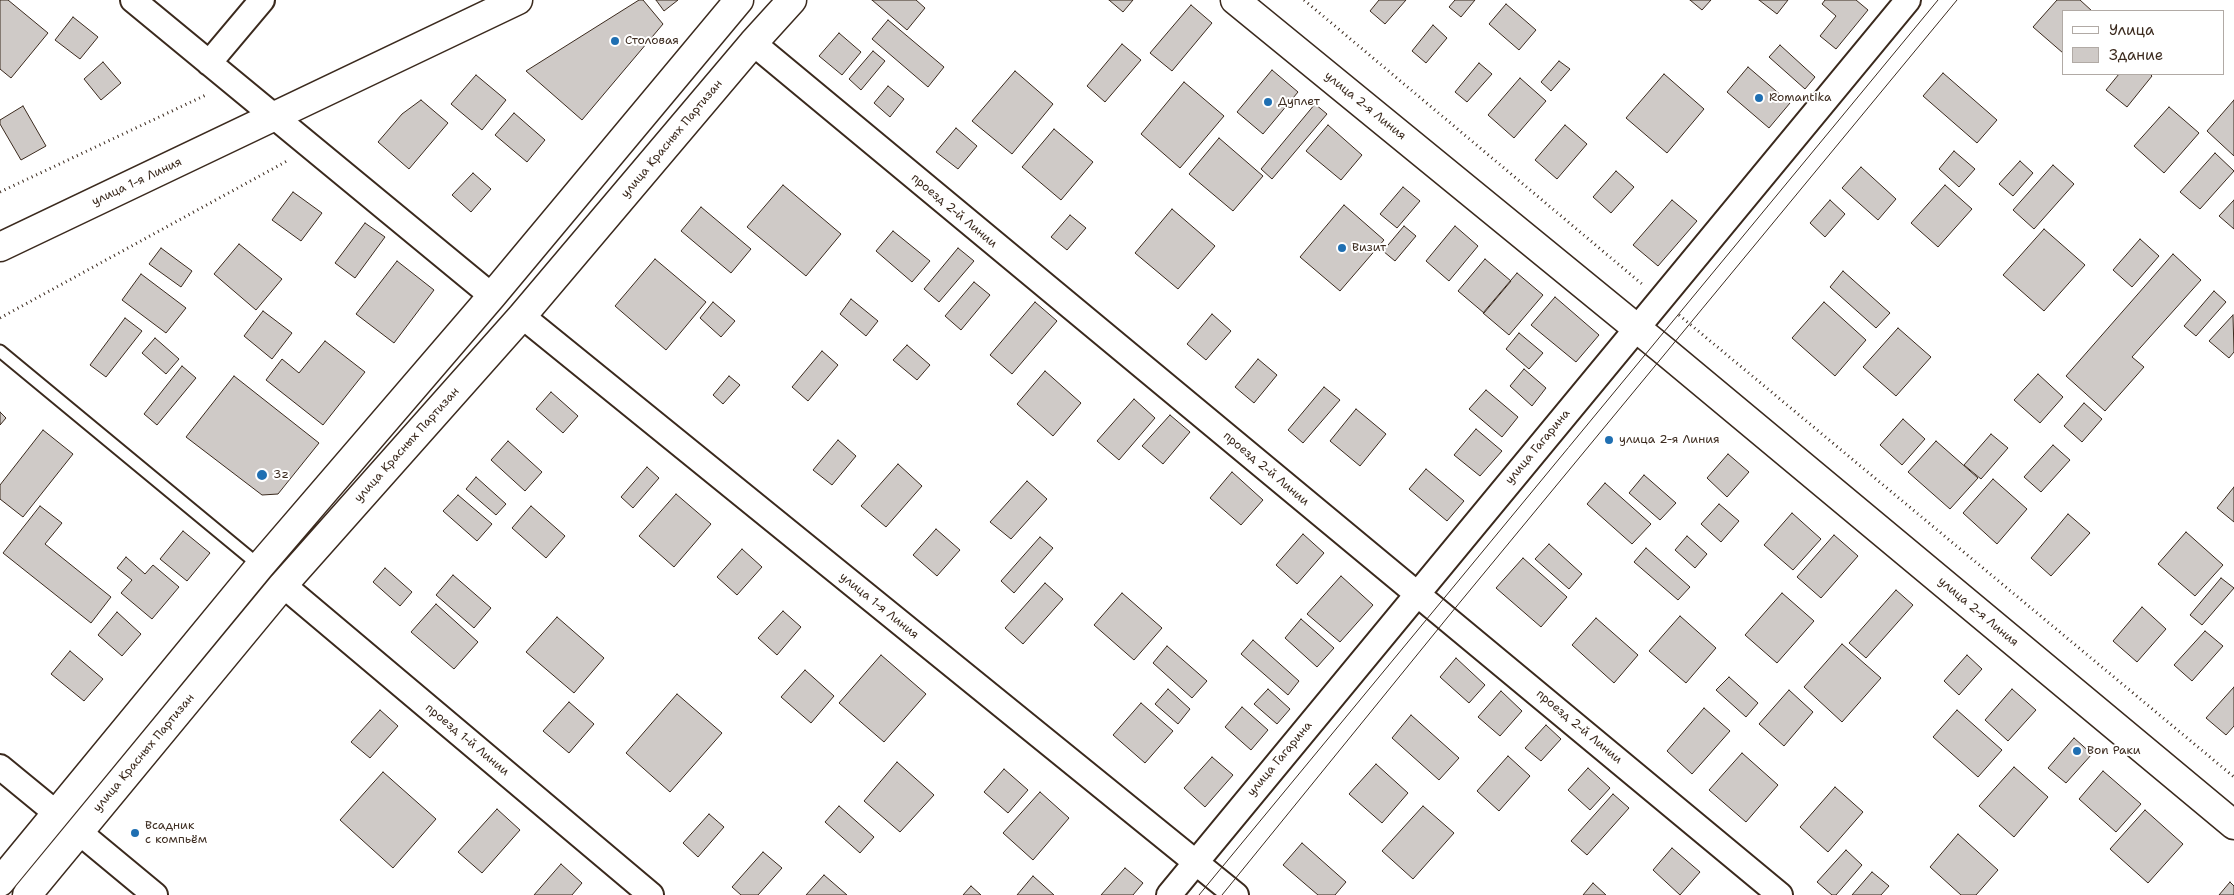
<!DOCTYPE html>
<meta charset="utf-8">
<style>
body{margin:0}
#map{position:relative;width:2234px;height:895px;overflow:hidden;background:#fff;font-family:"Shantell Sans",sans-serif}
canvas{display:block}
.legend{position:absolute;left:2062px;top:10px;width:162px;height:65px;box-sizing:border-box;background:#fff;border:1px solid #b1aaa5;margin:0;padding:6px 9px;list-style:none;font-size:15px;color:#3b2a1e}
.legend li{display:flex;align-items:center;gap:10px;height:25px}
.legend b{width:25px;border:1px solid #b1aaa5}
</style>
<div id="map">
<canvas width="2234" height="895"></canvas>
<ul class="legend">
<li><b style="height:6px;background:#fff"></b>Улица</li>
<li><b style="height:14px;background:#cfcac7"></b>Здание</li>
</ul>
</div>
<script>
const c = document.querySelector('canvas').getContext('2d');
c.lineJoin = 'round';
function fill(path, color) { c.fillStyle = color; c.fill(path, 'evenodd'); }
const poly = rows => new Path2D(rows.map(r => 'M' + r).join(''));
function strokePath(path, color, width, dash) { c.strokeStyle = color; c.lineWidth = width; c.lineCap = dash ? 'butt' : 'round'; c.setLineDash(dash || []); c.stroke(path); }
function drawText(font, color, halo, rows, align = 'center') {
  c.font = font + ' "Shantell Sans",sans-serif'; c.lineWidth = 4; c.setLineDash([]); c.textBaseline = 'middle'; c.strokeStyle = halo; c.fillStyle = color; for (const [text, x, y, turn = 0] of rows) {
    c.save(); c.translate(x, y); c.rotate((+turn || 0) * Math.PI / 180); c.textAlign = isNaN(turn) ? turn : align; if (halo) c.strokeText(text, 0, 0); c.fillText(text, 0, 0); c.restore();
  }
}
const building = poly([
 [0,0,8,0,48,33,11,78,0,69,0,0],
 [639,0,643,0,663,24,582,120,526,71,639,0],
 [656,0,678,0,664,11,656,0],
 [872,0,916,0,925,8,907,30,872,0],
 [1109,0,1133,0,1123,12,1109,0],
 [1379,0,1406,0,1385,24,1370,11,1379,0],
 [1455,0,1475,0,1461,17,1449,7,1455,0],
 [1690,0,1711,0,1702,10,1690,0],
 [1759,0,1788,0,1777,14,1759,0],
 [1825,0,1856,0,1868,10,1836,49,1820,36,1836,16,1822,4,1825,0],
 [2057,0,2080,0,2092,11,2063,11,2063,53,2033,27,2057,0],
 [1506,4,1536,30,1519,50,1489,24,1506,4],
 [1191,5,1212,23,1172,71,1150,53,1191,5],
 [73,17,98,37,80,59,55,40,73,17],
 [888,20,944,67,928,87,872,39,888,20],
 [1433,25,1447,38,1426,63,1412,51,1433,25],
 [839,33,861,52,842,75,819,56,839,33],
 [1122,44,1141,60,1105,102,1087,86,1122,44],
 [1780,45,1815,77,1805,89,1769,57,1780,45],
 [873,51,885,61,861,90,849,79,873,51],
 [1559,61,1570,69,1551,91,1541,82,1559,61],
 [103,62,121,83,101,100,84,79,103,62],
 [1479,63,1492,74,1467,102,1455,92,1479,63],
 [1748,67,1790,103,1769,128,1727,92,1748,67],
 [1272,70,1298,92,1263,134,1237,112,1272,70],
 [1015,71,1053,104,1012,154,972,121,1015,71],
 [1943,73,1997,120,1977,143,1923,96,1943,73],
 [1664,74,1704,109,1667,153,1626,118,1664,74],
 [2119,74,2150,74,2152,76,2127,107,2106,90,2119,74],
 [476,75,506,100,482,130,451,104,476,75],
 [1520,78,1546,101,1514,138,1488,115,1520,78],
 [1184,82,1224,116,1180,168,1141,134,1184,82],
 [888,86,904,99,890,117,874,103,888,86],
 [421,100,448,123,409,169,378,142,402,114,421,100],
 [2234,100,2234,156,2207,131,2234,100],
 [1315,104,1327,114,1272,179,1261,169,1315,104],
 [23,106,46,146,21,160,0,124,0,120,23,106],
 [2169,107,2199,133,2164,173,2134,146,2169,107],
 [514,113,545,140,527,162,495,135,514,113],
 [1328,125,1362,155,1341,180,1306,151,1328,125],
 [1565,125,1587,144,1557,179,1535,160,1565,125],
 [956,128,977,146,958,169,936,152,956,128],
 [1054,129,1093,162,1061,200,1022,167,1054,129],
 [1219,138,1263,176,1233,211,1189,174,1219,138],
 [1954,151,1975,169,1959,187,1939,169,1954,151],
 [2215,153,2234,171,2200,209,2180,192,2215,153],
 [2020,161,2033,173,2013,196,1999,184,2020,161],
 [2053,165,2074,184,2034,229,2013,210,2053,165],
 [1861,167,1896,199,1878,220,1842,188,1861,167],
 [1616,171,1634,187,1611,213,1593,197,1616,171],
 [473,173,491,189,471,212,452,195,473,173],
 [783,185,841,234,806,276,747,227,783,185],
 [1945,185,1972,209,1938,247,1911,223,1945,185],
 [1403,187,1420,201,1397,228,1380,214,1403,187],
 [293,192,322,213,301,241,272,220,293,192],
 [1672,200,1697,221,1658,266,1633,245,1672,200],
 [1830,200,1845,214,1825,237,1810,223,1830,200],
 [2234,200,2234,229,2219,216,2234,200],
 [1344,205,1384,240,1340,291,1300,257,1344,205],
 [701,207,751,249,731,273,681,231,701,207],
 [1172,209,1215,246,1178,289,1135,253,1172,209],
 [1070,215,1086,228,1067,250,1051,237,1070,215],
 [365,223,385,237,355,278,335,263,365,223],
 [1404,226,1416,236,1395,261,1383,251,1404,226],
 [1455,226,1478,246,1449,281,1426,261,1455,226],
 [2044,229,2085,265,2044,311,2003,275,2044,229],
 [893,231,930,261,912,282,876,251,893,231],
 [2140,239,2159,256,2132,287,2113,270,2140,239],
 [239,244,282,279,256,310,214,274,239,244],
 [161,248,192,271,181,287,149,264,161,248],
 [958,248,974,261,939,302,924,289,958,248],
 [2173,254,2201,280,2132,357,2144,367,2105,411,2066,376,2173,254],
 [655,259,706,302,666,350,615,306,655,259],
 [1485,259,1511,281,1484,313,1458,291,1485,259],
 [397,261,434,290,394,343,356,314,397,261],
 [1843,271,1890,313,1876,328,1830,287,1843,271],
 [1517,273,1543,295,1509,335,1483,313,1517,273],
 [141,274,186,308,166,333,122,300,141,274],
 [974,282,990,295,961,330,945,316,974,282],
 [2214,291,2226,302,2196,336,2184,326,2214,291],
 [1555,297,1599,335,1576,362,1531,325,1555,297],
 [851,299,878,321,866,336,840,314,851,299],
 [713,302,735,321,721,337,700,318,713,302],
 [1035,302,1057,321,1012,374,990,355,1035,302],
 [1824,302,1866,340,1835,376,1792,338,1824,302],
 [263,311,292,333,272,359,244,336,263,311],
 [1212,314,1231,331,1206,360,1187,344,1212,314],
 [2233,315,2234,352,2229,358,2209,341,2233,315],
 [125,318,142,331,106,377,90,365,125,318],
 [1898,328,1931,357,1896,396,1863,367,1898,328],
 [1519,333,1543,353,1529,369,1506,349,1519,333],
 [155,338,179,359,166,374,142,353,155,338],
 [325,341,365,372,323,425,266,380,282,359,299,373,325,341],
 [907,345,930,365,917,380,893,360,907,345],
 [822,351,838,365,808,401,792,387,822,351],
 [1258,359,1277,375,1254,403,1235,387,1258,359],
 [182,366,196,378,157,425,144,414,182,366],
 [1524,369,1546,388,1532,406,1510,386,1524,369],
 [1045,371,1081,403,1053,436,1017,404,1045,371],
 [2038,374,2063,397,2040,423,2014,400,2038,374],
 [234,376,319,443,278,494,262,495,186,437,234,376],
 [729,376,740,385,723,404,713,395,729,376],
 [1324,387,1340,400,1303,443,1288,430,1324,387],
 [1486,390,1518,417,1502,437,1469,409,1486,390],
 [551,392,578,416,563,433,536,409,551,392],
 [1134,399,1155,418,1119,460,1097,441,1134,399],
 [2084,403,2102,419,2082,442,2064,426,2084,403],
 [1356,409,1386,434,1360,466,1330,441,1356,409],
 [0,412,6,418,0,425,0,412],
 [1170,415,1190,432,1163,464,1142,446,1170,415],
 [1903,419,1925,439,1902,465,1880,445,1903,419],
 [1476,429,1502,451,1480,476,1454,455,1476,429],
 [43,430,73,454,23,517,0,499,0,485,43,430],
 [1991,434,2008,448,1981,479,1964,465,1991,434],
 [838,440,856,456,832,485,813,470,838,440],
 [508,441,542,472,525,491,491,460,508,441],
 [1936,441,1978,478,1950,509,1908,472,1936,441],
 [2053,445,2070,460,2041,492,2024,477,2053,445],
 [1728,454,1749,472,1727,497,1707,478,1728,454],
 [898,464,922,486,886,527,861,506,898,464],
 [647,467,659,478,633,508,621,497,647,467],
 [1426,469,1464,501,1447,521,1409,489,1426,469],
 [1232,472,1263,500,1241,525,1210,498,1232,472],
 [1644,475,1676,503,1660,520,1629,493,1644,475],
 [476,477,506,504,496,515,466,489,476,477],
 [1993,479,2027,509,1997,544,1963,513,1993,479],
 [1027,481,1047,499,1011,539,990,522,1027,481],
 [1605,483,1651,524,1632,544,1587,504,1605,483],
 [2234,487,2234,522,2217,508,2234,487],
 [676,494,711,524,674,567,639,536,676,494],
 [458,495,492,524,477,541,443,511,458,495],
 [1719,504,1739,521,1721,542,1701,524,1719,504],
 [40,506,62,523,45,544,111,597,91,623,3,553,40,506],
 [531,506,565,536,546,558,512,528,531,506],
 [1792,513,1821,539,1793,570,1764,545,1792,513],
 [2068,514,2090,533,2051,576,2031,558,2068,514],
 [936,529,960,550,937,576,913,555,936,529],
 [183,531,210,553,187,581,160,559,183,531],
 [2186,532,2223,565,2195,596,2158,564,2186,532],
 [1303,534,1324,553,1297,584,1276,565,1303,534],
 [1834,535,1858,556,1821,598,1797,577,1834,535],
 [1687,536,1707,554,1695,568,1675,550,1687,536],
 [1040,537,1053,548,1014,593,1001,581,1040,537],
 [1549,544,1582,574,1569,589,1535,559,1549,544],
 [1646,548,1690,587,1678,600,1634,562,1646,548],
 [742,549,762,567,737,595,717,577,742,549],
 [126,557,145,574,153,565,179,587,152,619,121,593,132,580,117,568,126,557],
 [1523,558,1567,597,1541,627,1496,588,1523,558],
 [385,568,412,592,400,606,373,582,385,568],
 [453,575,491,608,474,628,436,595,453,575],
 [1341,576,1373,605,1340,642,1307,614,1341,576],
 [2221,578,2234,588,2202,625,2190,615,2221,578],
 [1045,583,1063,599,1023,644,1005,628,1045,583],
 [1896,590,1913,605,1866,658,1849,643,1896,590],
 [1122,593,1162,628,1134,660,1094,625,1122,593],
 [1782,593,1814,621,1777,663,1745,635,1782,593],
 [436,604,478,642,454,669,411,632,436,604],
 [2142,607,2166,629,2137,662,2113,641,2142,607],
 [783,611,801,627,777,655,758,638,783,611],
 [117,612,141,634,122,656,98,635,117,612],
 [1680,616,1716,648,1686,683,1649,651,1680,616],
 [557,617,604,658,574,693,526,652,557,617],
 [1596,618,1638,655,1614,683,1572,645,1596,618],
 [1301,619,1334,648,1317,667,1285,638,1301,619],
 [2205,631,2223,646,2192,681,2174,665,2205,631],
 [1253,640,1299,681,1288,695,1241,654,1253,640],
 [1842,644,1881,678,1842,722,1804,687,1842,644],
 [1167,646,1207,681,1192,698,1153,663,1167,646],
 [70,651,103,679,84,701,51,674,70,651],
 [881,655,926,694,884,742,839,703,881,655],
 [1967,655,1982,669,1959,695,1944,681,1967,655],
 [1456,658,1485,685,1469,703,1440,677,1456,658],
 [805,670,834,696,811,723,781,697,805,670],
 [1729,677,1758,703,1746,717,1716,690,1729,677],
 [2234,687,2234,726,2226,735,2206,718,2234,687],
 [1168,689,1190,709,1178,724,1155,704,1168,689],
 [1268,689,1290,709,1277,724,1254,704,1268,689],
 [2012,689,2036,710,2008,741,1985,720,2012,689],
 [1789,690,1813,712,1784,746,1759,724,1789,690],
 [1501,691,1522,711,1500,736,1478,717,1501,691],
 [677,694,722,733,670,792,626,753,677,694],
 [569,702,594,724,569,753,543,731,569,702],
 [1141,703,1173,731,1145,763,1113,735,1141,703],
 [1242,707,1268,730,1251,750,1225,727,1242,707],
 [1704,708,1730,731,1692,774,1667,751,1704,708],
 [380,710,398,726,370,758,351,742,380,710],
 [1957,710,2002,750,1978,777,1933,737,1957,710],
 [1411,715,1459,758,1439,780,1392,738,1411,715],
 [1546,725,1561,739,1541,761,1525,748,1546,725],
 [2074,738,2092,754,2066,783,2048,768,2074,738],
 [1742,753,1778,785,1746,822,1709,790,1742,753],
 [1508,756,1530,776,1499,811,1477,791,1508,756],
 [1212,757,1233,775,1205,807,1184,788,1212,757],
 [897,762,934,795,900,832,864,801,897,762],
 [1376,764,1408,793,1382,823,1349,794,1376,764],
 [2014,767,2048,797,2014,837,1979,806,2014,767],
 [1588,768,1610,788,1590,810,1568,790,1588,768],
 [1004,769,1028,790,1008,813,984,792,1004,769],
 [2103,771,2141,804,2116,832,2079,799,2103,771],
 [383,772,436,819,393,868,340,820,383,772],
 [1835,787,1863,812,1828,852,1800,827,1835,787],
 [1040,792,1069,818,1033,860,1003,833,1040,792],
 [1613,794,1629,808,1587,855,1571,841,1613,794],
 [839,806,874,837,860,853,825,822,839,806],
 [1423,806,1454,833,1413,879,1382,851,1423,806],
 [497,809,520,830,482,873,458,852,497,809],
 [2145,810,2183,844,2148,883,2110,849,2145,810],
 [709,814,724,827,698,857,683,843,709,814],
 [1958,834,1998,870,1976,895,1961,895,1930,867,1958,834],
 [1302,843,1346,882,1335,895,1318,895,1283,865,1302,843],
 [1672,848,1700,872,1680,895,1653,870,1672,848],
 [1846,850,1862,865,1836,895,1832,895,1817,882,1846,850],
 [763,852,782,868,758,895,741,895,732,887,763,852],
 [561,864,582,883,572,895,534,895,561,864],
 [1125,868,1143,883,1133,895,1101,895,1125,868],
 [1872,872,1889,886,1881,895,1852,895,1872,872],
 [824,875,847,895,806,895,824,875],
 [1033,876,1054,895,1017,895,1033,876],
 [2230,882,2234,886,2234,895,2219,895,2230,882],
 [1593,883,1606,895,1583,895,1593,883],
 [971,886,981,895,963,895,971,886]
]);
fill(building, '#cfcac7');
strokePath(building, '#3b2a1e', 1);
const lane = poly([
 [0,351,260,566]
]);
const street = poly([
 [133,0,492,296],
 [753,43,1780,895],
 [209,63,262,0],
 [522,316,1236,895],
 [283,585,651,895],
 [0,767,56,813],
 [79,832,155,895],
 [1169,895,1908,0]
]);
const secondary = poly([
 [1235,0,1667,353,2234,825],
 [0,247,518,0]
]);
const highway = poly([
 [0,882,260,566,492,296,739,0],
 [27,895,283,585,522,316,753,43,792,0]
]);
strokePath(lane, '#3b2a1e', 15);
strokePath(street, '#3b2a1e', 28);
strokePath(secondary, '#3b2a1e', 31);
strokePath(highway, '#3b2a1e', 31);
strokePath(poly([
 [1304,0,1642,284],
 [0,192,208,94],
 [1679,315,2234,777],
 [0,318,287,161]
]), '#3b2a1e', 3, [1, 4]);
strokePath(lane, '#fff', 11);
strokePath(street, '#fff', 24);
strokePath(secondary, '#fff', 28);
strokePath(highway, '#fff', 28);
strokePath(poly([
 [1199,895,1938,0],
 [1222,895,1447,618,1957,0]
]), '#3b2a1e', 1);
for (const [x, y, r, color] of [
 [615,41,5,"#1f6fb2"],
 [1759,98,5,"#1f6fb2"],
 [1268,102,5,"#1f6fb2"],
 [1342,248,5,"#1f6fb2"],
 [1609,440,5,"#1f6fb2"],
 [262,475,6,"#1f6fb2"],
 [2077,751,5,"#1f6fb2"],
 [135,833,5,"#1f6fb2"]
]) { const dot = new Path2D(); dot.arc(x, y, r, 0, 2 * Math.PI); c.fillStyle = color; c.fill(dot); strokePath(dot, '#fff', 2); }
drawText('12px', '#3b2a1e', '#fff', [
 ["Столовая",625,41],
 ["Romantika",1769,98],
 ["Дуплет",1278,102],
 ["Визит",1352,248],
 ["улица 2-я Линия",1619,440],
 ["3z",273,475],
 ["Bon Раки",2087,751],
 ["Всадник",145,826],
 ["с компьём",145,840]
], 'left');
drawText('12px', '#3b2a1e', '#fff', [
 ["улица 2-я Линия",1365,106,39],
 ["улица Красных Партизан",672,139,-50],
 ["улица 1-я Линия",137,182,-25],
 ["проезд 2-й Линии",954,211,40],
 ["улица Красных Партизан",407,445,-48],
 ["улица Гагарина",1538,447,-50],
 ["проезд 2-й Линии",1266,469,40],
 ["улица 1-я Линия",879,606,39],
 ["улица 2-я Линия",1978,612,40],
 ["проезд 2-й Линии",1579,727,40],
 ["проезд 1-й Линии",467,740,40],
 ["улица Красных Партизан",144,753,-50],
 ["улица Гагарина",1280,759,-50]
]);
</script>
